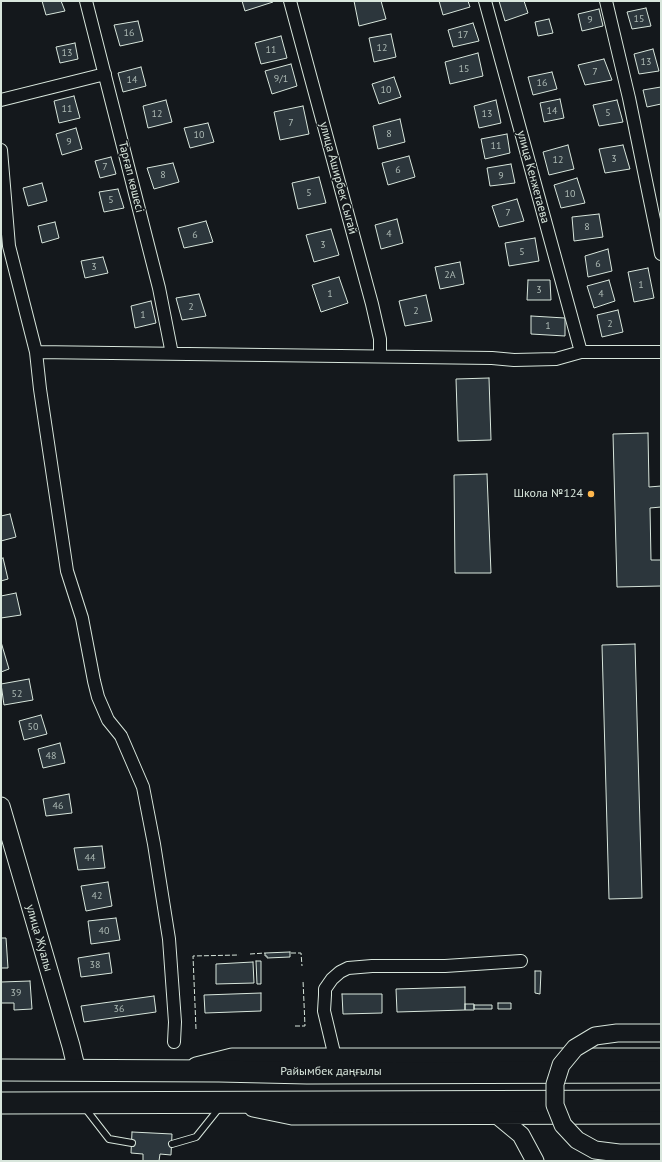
<!DOCTYPE html>
<meta charset="utf-8">
<style>
body{margin:0}
#map{position:relative;width:662px;height:1162px;overflow:hidden;background:#14181c;font-family:"PT Sans",sans-serif}
canvas{display:block}
.frame{position:absolute;inset:0;border:2px solid #d8e6dc;pointer-events:none}
</style>
<div id="map">
<canvas width="662" height="1162"></canvas>
<div class="frame"></div>
</div>
<script>
const c = document.querySelector('canvas').getContext('2d');
c.lineJoin = 'round';
function fill(path, color) { c.fillStyle = color; c.fill(path, 'evenodd'); }
const poly = rows => new Path2D(rows.map(r => 'M' + r).join(''));
function strokePath(path, color, width, dash) { c.strokeStyle = color; c.lineWidth = width; c.lineCap = dash ? 'butt' : 'round'; c.setLineDash(dash || []); c.stroke(path); }
function drawText(font, color, halo, rows, align = 'center') {
  c.font = font + ' "PT Sans",sans-serif'; c.lineWidth = 3; c.setLineDash([]); c.textBaseline = 'middle'; c.strokeStyle = halo; c.fillStyle = color; for (const [text, x, y, turn = 0] of rows) {
    c.save(); c.translate(x, y); c.rotate((+turn || 0) * Math.PI / 180); c.textAlign = isNaN(turn) ? turn : align; if (halo) c.strokeText(text, 0, 0); c.fillText(text, 0, 0); c.restore();
  }
}
const building = poly([
 [42,1,61,1,65,11,46,15,42,1],
 [242,1,273,1,273,2,245,11,242,1],
 [354,1,381,1,386,19,359,26,354,1],
 [439,1,468,1,470,7,443,15,439,1],
 [499,1,524,1,528,13,505,21,499,1],
 [646,8,651,26,632,29,627,12,646,8],
 [599,9,603,26,582,31,578,14,599,9],
 [549,19,553,33,538,36,535,22,549,19],
 [138,21,143,41,120,46,114,25,138,21],
 [473,23,479,41,453,47,448,30,473,23],
 [391,34,396,57,374,62,369,38,391,34],
 [281,36,287,58,261,64,255,43,281,36],
 [75,43,78,59,60,63,56,47,75,43],
 [653,49,659,71,639,74,634,54,653,49],
 [478,53,483,76,450,84,445,62,478,53],
 [604,59,612,80,585,85,578,65,604,59],
 [291,64,297,86,272,94,265,71,291,64],
 [141,67,146,86,123,92,118,73,141,67],
 [552,72,557,89,533,95,528,77,552,72],
 [394,77,401,97,379,104,372,84,394,77],
 [661,87,661,104,647,107,643,90,661,87],
 [74,96,80,118,59,123,54,101,74,96],
 [560,99,564,118,544,122,540,103,560,99],
 [166,100,172,122,148,128,143,106,166,100],
 [496,100,501,123,479,128,474,106,496,100],
 [617,100,623,122,599,126,593,105,617,100],
 [303,106,309,134,280,140,274,112,303,106],
 [400,119,405,142,378,149,373,126,400,119],
 [208,123,214,142,190,148,184,128,208,123],
 [76,128,82,149,62,155,56,134,76,128],
 [507,134,510,153,485,159,481,139,507,134],
 [568,145,574,169,549,175,543,152,568,145],
 [623,145,630,169,605,173,599,149,623,145],
 [409,156,415,177,388,185,382,163,409,156],
 [111,157,116,174,100,178,95,161,111,157],
 [173,163,179,182,154,189,147,168,173,163],
 [511,164,515,183,490,186,487,168,511,164],
 [319,177,326,203,298,209,292,183,319,177],
 [577,178,585,203,561,208,554,185,577,178],
 [42,183,47,201,28,206,23,188,42,183],
 [118,189,124,208,104,212,99,192,118,189],
 [517,199,524,221,499,227,492,206,517,199],
 [599,214,603,237,574,241,572,217,599,214],
 [397,219,403,243,381,249,375,225,397,219],
 [206,221,213,242,184,248,178,228,206,221],
 [55,222,59,238,42,243,38,226,55,222],
 [331,229,339,255,314,262,306,235,331,229],
 [535,238,539,261,509,266,505,243,535,238],
 [608,249,612,271,588,277,585,256,608,249],
 [103,257,108,273,85,278,81,261,103,257],
 [460,262,464,284,440,289,435,267,460,262],
 [648,268,654,298,634,302,628,272,648,268],
 [339,277,348,303,321,312,312,285,339,277],
 [528,280,550,280,551,300,527,300,528,280],
 [609,280,615,301,594,308,587,286,609,280],
 [199,294,206,316,182,320,176,298,199,294],
 [426,295,432,321,405,326,399,301,426,295],
 [151,301,156,323,135,328,131,306,151,301],
 [618,310,623,332,602,337,597,315,618,310],
 [531,316,565,318,565,336,531,334,531,316],
 [489,378,491,440,458,441,456,379,489,378],
 [648,433,649,487,661,486,661,507,650,508,651,560,661,560,661,586,617,587,613,434,648,433],
 [487,474,491,573,455,573,454,475,487,474],
 [10,514,16,537,1,541,1,516,10,514],
 [3,558,8,579,1,581,1,559,3,558],
 [16,593,21,615,1,618,1,596,16,593],
 [1,642,9,669,1,672,1,642],
 [635,644,642,898,609,899,602,645,635,644],
 [29,679,33,700,4,705,1,684,29,679],
 [41,715,47,734,24,740,19,721,41,715],
 [60,743,65,763,43,768,38,749,60,743],
 [69,794,72,813,46,816,43,799,69,794],
 [102,846,105,868,78,870,74,848,102,846],
 [108,882,112,906,86,911,81,886,108,882],
 [116,918,120,940,91,944,88,921,116,918],
 [1,938,6,938,8,968,1,968,1,938],
 [290,952,290,957,267,958,267,956,265,956,265,953,290,952],
 [109,953,112,973,81,977,78,958,109,953],
 [256,961,261,961,261,984,257,984,256,961],
 [253,962,254,983,216,984,216,964,253,962],
 [535,971,541,971,540,994,535,993,535,971],
 [30,981,32,1009,14,1010,14,1003,1,1003,1,982,30,981],
 [465,987,465,1010,397,1012,396,989,465,987],
 [261,993,261,1011,205,1013,204,995,261,993],
 [342,994,382,994,382,1013,343,1014,342,994],
 [154,996,156,1012,84,1022,81,1006,154,996],
 [498,1003,511,1003,511,1009,498,1009,498,1003],
 [465,1004,474,1004,474,1010,465,1010,465,1004],
 [474,1005,492,1005,492,1009,474,1009,474,1005],
 [132,1132,172,1134,171,1155,160,1154,159,1161,143,1161,143,1154,131,1153,132,1132]
]);
fill(building, '#2c363c');
strokePath(building, '#d8e6dc', 1);
const lane = poly([
 [85,1108,109,1139,132,1143],
 [172,1144,196,1137,220,1107]
]);
const street = poly([
 [86,1,159,288,172,354],
 [290,1,372,304,380,339,380,356],
 [485,1,581,352],
 [606,1,629,98,661,254],
 [1,100,105,74],
 [1,150,9,246,36,352,40,389,67,571,82,618,94,681,98,697,108,720,121,736,143,787,154,844,169,939,175,1022,174,1042],
 [36,352,492,358,514,360,556,359,581,352,661,352],
 [335,1057,324,1011,325,995,325,989,332,979,340,972,348,968,372,966,445,966,521,961]
]);
const secondary = poly([
 [1,806,71,1046,77,1071],
 [196,1066,232,1057,661,1057],
 [253,1108,292,1116,661,1115],
 [498,1116,521,1135,535,1161]
]);
const highway = poly([
 [1,1070,219,1071,307,1073,661,1072],
 [1,1103,661,1101]
]);
strokePath(lane, '#d8e6dc', 8);
strokePath(street, '#d8e6dc', 14);
strokePath(secondary, '#d8e6dc', 19);
strokePath(highway, '#d8e6dc', 23);
strokePath(lane, '#14181c', 6);
strokePath(street, '#14181c', 12);
strokePath(secondary, '#14181c', 17);
strokePath(highway, '#14181c', 21);
const secondaryBridge = poly([
 [661,1033,617,1033,595,1036,575,1048,561,1065,555,1084,555,1105,563,1125,577,1140,595,1150,619,1153,661,1153]
]);
strokePath(secondaryBridge, '#d8e6dc', 19, []);
strokePath(secondaryBridge, '#14181c', 17);
strokePath(poly([
 [291,953,301,953,302,966],
 [250,954,265,953],
 [295,1026,305,1026,303,980],
 [196,1029,193,956,239,955]
]), '#d8e6dc', 1, [5, 2]);
for (const [x, y, r, color] of [
 [591,494,4,"#ffb74d"]
]) { const dot = new Path2D(); dot.arc(x, y, r, 0, 2 * Math.PI); c.fillStyle = color; c.fill(dot); strokePath(dot, '#14181c', 1.5); }
drawText('10px', '#adbab4', null, [
 ["15",639,19],
 ["9",590,20],
 ["16",129,33],
 ["17",463,35],
 ["12",382,48],
 ["11",271,50],
 ["13",67,53],
 ["13",646,62],
 ["15",464,69],
 ["7",595,72],
 ["9/1",281,79],
 ["14",132,80],
 ["16",542,83],
 ["10",386,90],
 ["11",67,109],
 ["14",552,111],
 ["5",608,113],
 ["12",157,114],
 ["13",487,114],
 ["7",291,123],
 ["8",389,134],
 ["10",199,135],
 ["9",69,142],
 ["11",496,146],
 ["3",614,159],
 ["12",558,160],
 ["7",105,167],
 ["6",398,170],
 ["8",163,175],
 ["9",501,176],
 ["5",309,193],
 ["10",570,194],
 ["5",111,200],
 ["7",508,213],
 ["8",587,227],
 ["4",389,234],
 ["6",195,235],
 ["3",323,245],
 ["5",522,252],
 ["6",598,264],
 ["3",94,267],
 ["2А",450,275],
 ["1",641,285],
 ["3",539,290],
 ["1",330,294],
 ["4",601,294],
 ["2",191,307],
 ["2",416,311],
 ["1",143,315],
 ["2",610,324],
 ["1",548,326],
 ["52",17,694],
 ["50",33,727],
 ["48",51,756],
 ["46",58,806],
 ["44",90,858],
 ["42",97,896],
 ["40",104,931],
 ["38",95,965],
 ["39",16,993],
 ["36",119,1009]
]);
drawText('12px', '#d8e6dc', '#14181c', [
 ["Тарғап көшесі",131,177,76],
 ["улица Кенжетаева",533,177,75],
 ["улица Аширбек Сыгай",338,178,75],
 ["улица Жуалы",39,938,74],
 ["Райымбек даңғылы",331,1072]
]);
drawText('12px', '#d8e6dc', '#14181c', [
 ["Школа №124",583,494]
], 'right');
</script>
